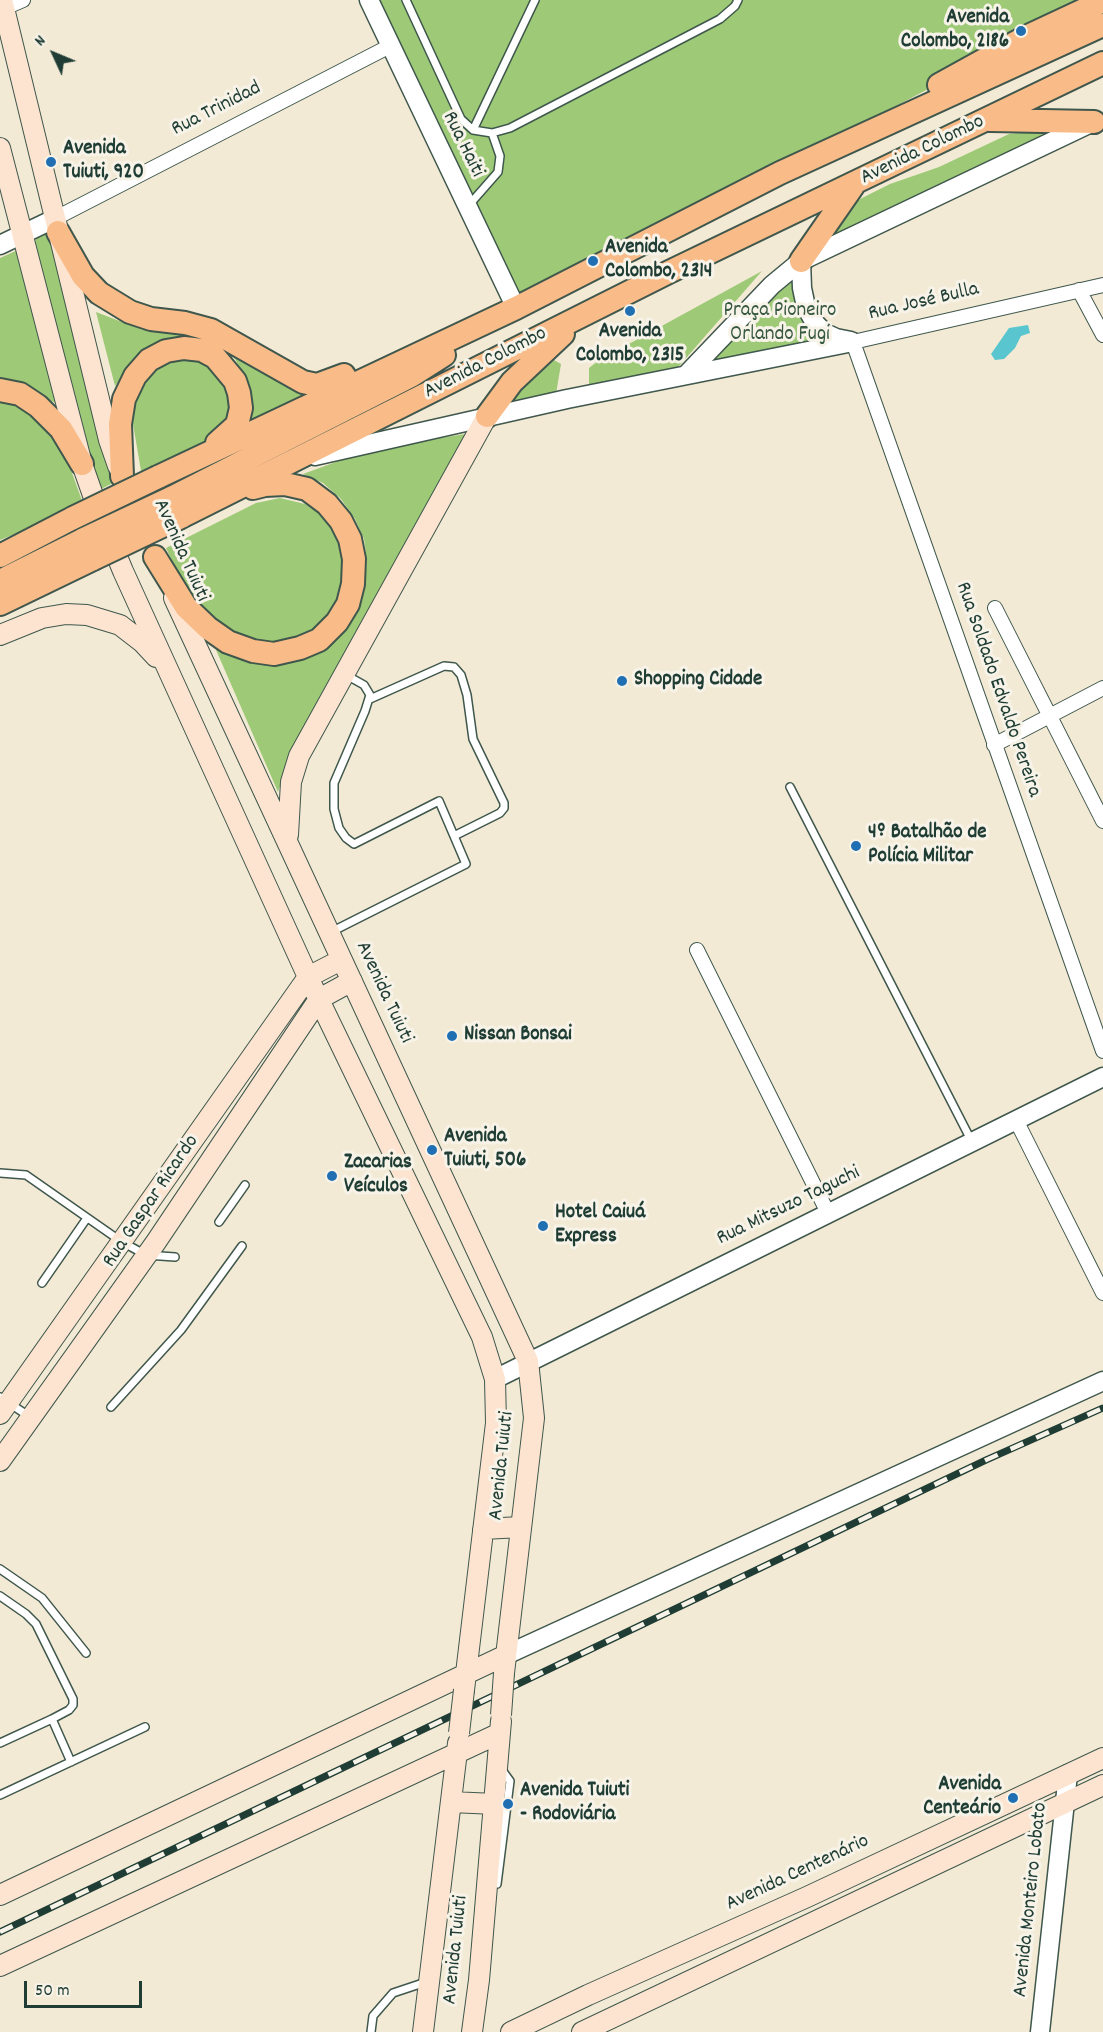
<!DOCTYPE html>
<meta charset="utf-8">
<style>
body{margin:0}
#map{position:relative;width:1103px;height:2032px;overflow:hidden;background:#f3ead5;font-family:Dekko,sans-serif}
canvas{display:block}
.north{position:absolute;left:24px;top:24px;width:60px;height:60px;-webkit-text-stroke:4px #f7f3e8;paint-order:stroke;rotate:314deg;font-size:16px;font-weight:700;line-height:24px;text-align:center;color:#1f3d34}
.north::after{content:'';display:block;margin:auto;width:21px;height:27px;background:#1f3d34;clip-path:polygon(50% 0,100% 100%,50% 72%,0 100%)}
.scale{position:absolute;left:24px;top:1981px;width:118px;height:27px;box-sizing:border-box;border:3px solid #1f3d34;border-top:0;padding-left:8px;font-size:18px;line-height:21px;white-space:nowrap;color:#1f3d34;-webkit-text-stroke:4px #f7f3e8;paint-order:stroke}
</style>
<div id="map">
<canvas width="1103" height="2032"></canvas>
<div class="north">N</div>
<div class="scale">50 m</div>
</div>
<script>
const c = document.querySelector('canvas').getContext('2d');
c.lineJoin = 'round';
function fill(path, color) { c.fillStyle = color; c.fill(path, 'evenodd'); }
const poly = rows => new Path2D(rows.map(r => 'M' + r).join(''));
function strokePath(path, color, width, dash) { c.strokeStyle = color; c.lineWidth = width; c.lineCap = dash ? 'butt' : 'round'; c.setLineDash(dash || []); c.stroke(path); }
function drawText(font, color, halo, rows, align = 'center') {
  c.font = font + ' Dekko,sans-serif'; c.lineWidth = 6; c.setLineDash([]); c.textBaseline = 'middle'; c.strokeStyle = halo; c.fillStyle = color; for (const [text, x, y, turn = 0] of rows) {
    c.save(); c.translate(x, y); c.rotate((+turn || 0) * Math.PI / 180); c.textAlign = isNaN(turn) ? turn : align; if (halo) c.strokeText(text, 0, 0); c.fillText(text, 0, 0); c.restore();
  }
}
fill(poly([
 [370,0,1103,0,1026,37,516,308],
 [1060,129,836,235,831,230,831,222,860,199,890,184,939,167,1009,134],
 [48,233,54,237,115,482,99,490,34,243,38,236],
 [20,249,59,405,29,389,0,384,0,258],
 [801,261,802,288,836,338,687,374],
 [762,271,680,365,669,372,589,390,589,368,604,356,627,345],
 [96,312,143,330,181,332,207,339,141,355,115,386],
 [222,346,272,374,296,392,308,390,311,394,249,422,246,380,235,359],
 [174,354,217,364,234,397,222,435,141,471,133,424,135,393,152,363],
 [554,360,561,364,556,394,513,402,513,397],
 [0,395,27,402,59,437,84,506,0,540],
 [472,433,296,741,278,792,213,643,285,659,358,604,364,584,367,561,364,539,355,519,341,499,323,483,303,474,374,448],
 [280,498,305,504,323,516,336,534,345,556,345,578,338,601,319,625,297,640,268,646,217,626,186,591,166,548,256,503]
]), '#9eca78');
fill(poly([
 [1028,325,1030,333,1021,336,1015,348,1004,359,995,360,991,354,1009,328]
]), '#59c6cf');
const service = poly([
 [406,0,461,119,473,130,492,133,510,128,720,19,735,6,738,0],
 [473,130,535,0],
 [469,205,498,172,500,156,492,133],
 [370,699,444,666,454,667,461,675,467,695,473,739,504,803,504,808,500,813,454,836],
 [790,787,971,1140],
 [331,932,466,864,439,801,354,844,346,838,339,828,334,809,334,783,365,711,370,695,364,685,346,675],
 [0,1173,26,1175,122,1242,146,1255,175,1257],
 [219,1222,245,1185],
 [42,1283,87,1218],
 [0,1397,30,1417],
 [111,1407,181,1330,242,1246],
 [0,1569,42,1598,86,1653],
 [0,1596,26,1614,36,1624,73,1699,73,1705,69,1710,52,1719,71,1762],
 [0,1743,52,1719],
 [0,1795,145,1727],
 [497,1884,510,1781,502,1770],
 [371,2032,373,2016,393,1993,426,1982]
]);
const minor = poly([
 [0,10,23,0],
 [54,219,390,46],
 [1103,285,853,342,1103,1051],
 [1079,290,1103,335],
 [995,608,1103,821],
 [994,745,1103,688],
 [697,950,828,1213],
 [1016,1120,1103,1293]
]);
const tertiary = poly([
 [369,0,516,308],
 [0,245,54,219],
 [801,261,802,288,806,307,815,323,825,333,836,338,851,341],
 [687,374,772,285,801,261,1093,122],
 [315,456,567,399,853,342],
 [495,1379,1103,1077],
 [506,1655,1103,1381],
 [1040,2032,1068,1774]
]);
const secondary = poly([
 [2,0,109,440,118,466],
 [0,148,82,464,101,518,123,571,308,977,482,1337,495,1379,496,1423,464,1690],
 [174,598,528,1361,534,1418,504,1673],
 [0,635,42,618,66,614,87,615,120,625,142,642,156,657],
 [288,835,291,782,299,756,487,416],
 [0,1414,308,977,341,960],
 [0,1461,156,1242,319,999,352,981],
 [483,1529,521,1527],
 [451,1802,495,1804],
 [0,1895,506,1655],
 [0,1966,500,1733],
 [423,2032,458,1743],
 [472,2032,479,1980,501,1721],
 [511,2032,588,1995,807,1897,1103,1758],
 [582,2032,1103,1785]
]);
const primary = poly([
 [939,85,1026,37,1103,1],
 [991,120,1094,122],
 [58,232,83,276,99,293,130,312,151,319,185,323,211,330,303,382,317,385,344,375],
 [801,261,853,186],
 [0,390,20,394,38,406,61,429,82,464],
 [487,416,512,382,563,334],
 [122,476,120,424,124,399,135,376,149,360,166,351,184,348,202,350,215,357,235,381,239,393,241,408,237,425,217,443],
 [158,477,516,308,780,173,1103,25],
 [171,498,411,376,444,355],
 [181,517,669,272,1103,63],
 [0,556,73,518],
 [155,557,186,607,208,628,228,642,253,651,274,654,300,648,319,640,337,622,348,604,353,584,354,559,350,539,341,521,327,504,307,489,285,484,265,485,253,488],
 [0,581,84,539],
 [0,604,93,559]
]);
strokePath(service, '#3f574c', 10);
strokePath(minor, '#3f574c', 16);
strokePath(tertiary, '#3f574c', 21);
strokePath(secondary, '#3f574c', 22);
strokePath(primary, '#3f574c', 26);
strokePath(service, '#fff', 7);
strokePath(minor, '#fff', 14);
strokePath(tertiary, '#fff', 18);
strokePath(secondary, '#fde4d0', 20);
strokePath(primary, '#f9bc89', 22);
const rail = poly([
 [0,1932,986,1460,1103,1408]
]);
strokePath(rail, '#1f3d34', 7);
strokePath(rail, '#f7f3e8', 4.5, [14]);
const secondaryBridge = poly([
 [501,1715,504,1673],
 [459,1733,464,1690]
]);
const primaryBridge = poly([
 [73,518,158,477],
 [84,539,171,498],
 [93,559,181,517]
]);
strokePath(secondaryBridge, '#3f574c', 22, []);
strokePath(primaryBridge, '#3f574c', 26, []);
strokePath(secondaryBridge, '#fde4d0', 20);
strokePath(primaryBridge, '#f9bc89', 22);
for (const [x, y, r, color] of [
 [1021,31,6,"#1f6fb2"],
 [51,162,6,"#1f6fb2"],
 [593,261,6,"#1f6fb2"],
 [630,311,6,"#1f6fb2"],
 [622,681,6,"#1f6fb2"],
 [856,846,6,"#1f6fb2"],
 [452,1036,6,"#1f6fb2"],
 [432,1150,6,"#1f6fb2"],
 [332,1176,6,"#1f6fb2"],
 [543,1226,6,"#1f6fb2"],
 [1013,1798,6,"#1f6fb2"],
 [508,1804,6,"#1f6fb2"]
]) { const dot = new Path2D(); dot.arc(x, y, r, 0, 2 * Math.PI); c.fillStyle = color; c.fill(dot); strokePath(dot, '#f7f3e8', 2); }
drawText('bold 21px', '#1f3d34', '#f7f3e8', [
 ["Avenida",1009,19,"right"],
 ["Colombo, 2186",1009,43,"right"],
 ["Avenida",63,150],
 ["Tuiuti, 920",63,174],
 ["Avenida",605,249],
 ["Colombo, 2314",605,273],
 ["Avenida",630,333,"center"],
 ["Colombo, 2315",630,357,"center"],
 ["Shopping Cidade",634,681],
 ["4º Batalhão de",868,834],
 ["Polícia Militar",868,858],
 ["Nissan Bonsai",464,1036],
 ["Avenida",444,1138],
 ["Tuiuti, 506",444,1162],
 ["Zacarias",344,1164],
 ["Veículos",344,1188],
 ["Hotel Caiuá",555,1214],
 ["Express",555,1238],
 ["Avenida",1001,1786,"right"],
 ["Centeário",1001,1810,"right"],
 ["Avenida Tuiuti",520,1792],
 ["- Rodoviária",520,1816]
], 'left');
drawText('21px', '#1f3d34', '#f7f3e8', [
 ["Rua Trinidad",217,110,-27],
 ["Rua Haiti",462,145,64],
 ["Avenida Colombo",923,151,-26],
 ["Rua José Bulla",924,303,-13],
 ["Avenida Colombo",486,364,-27],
 ["Avenida Tuiuti",180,551,66],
 ["Rua Soldado Edvaldo Pereira",997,690,71],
 ["Avenida Tuiuti",383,993,65],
 ["Rua Gaspar Ricardo",152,1202,-56],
 ["Rua Mitsuzo Taguchi",789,1207,-26],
 ["Avenida Tuiuti",503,1466,-84],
 ["Avenida Centenário",798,1874,-25],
 ["Avenida Monteiro Lobato",1032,1900,-84],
 ["Avenida Tuiuti",457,1950,-84]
]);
drawText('21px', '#385942', '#f7f3e8', [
 ["Praça Pioneiro",780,312],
 ["Orlando Fugi",780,336]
]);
</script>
